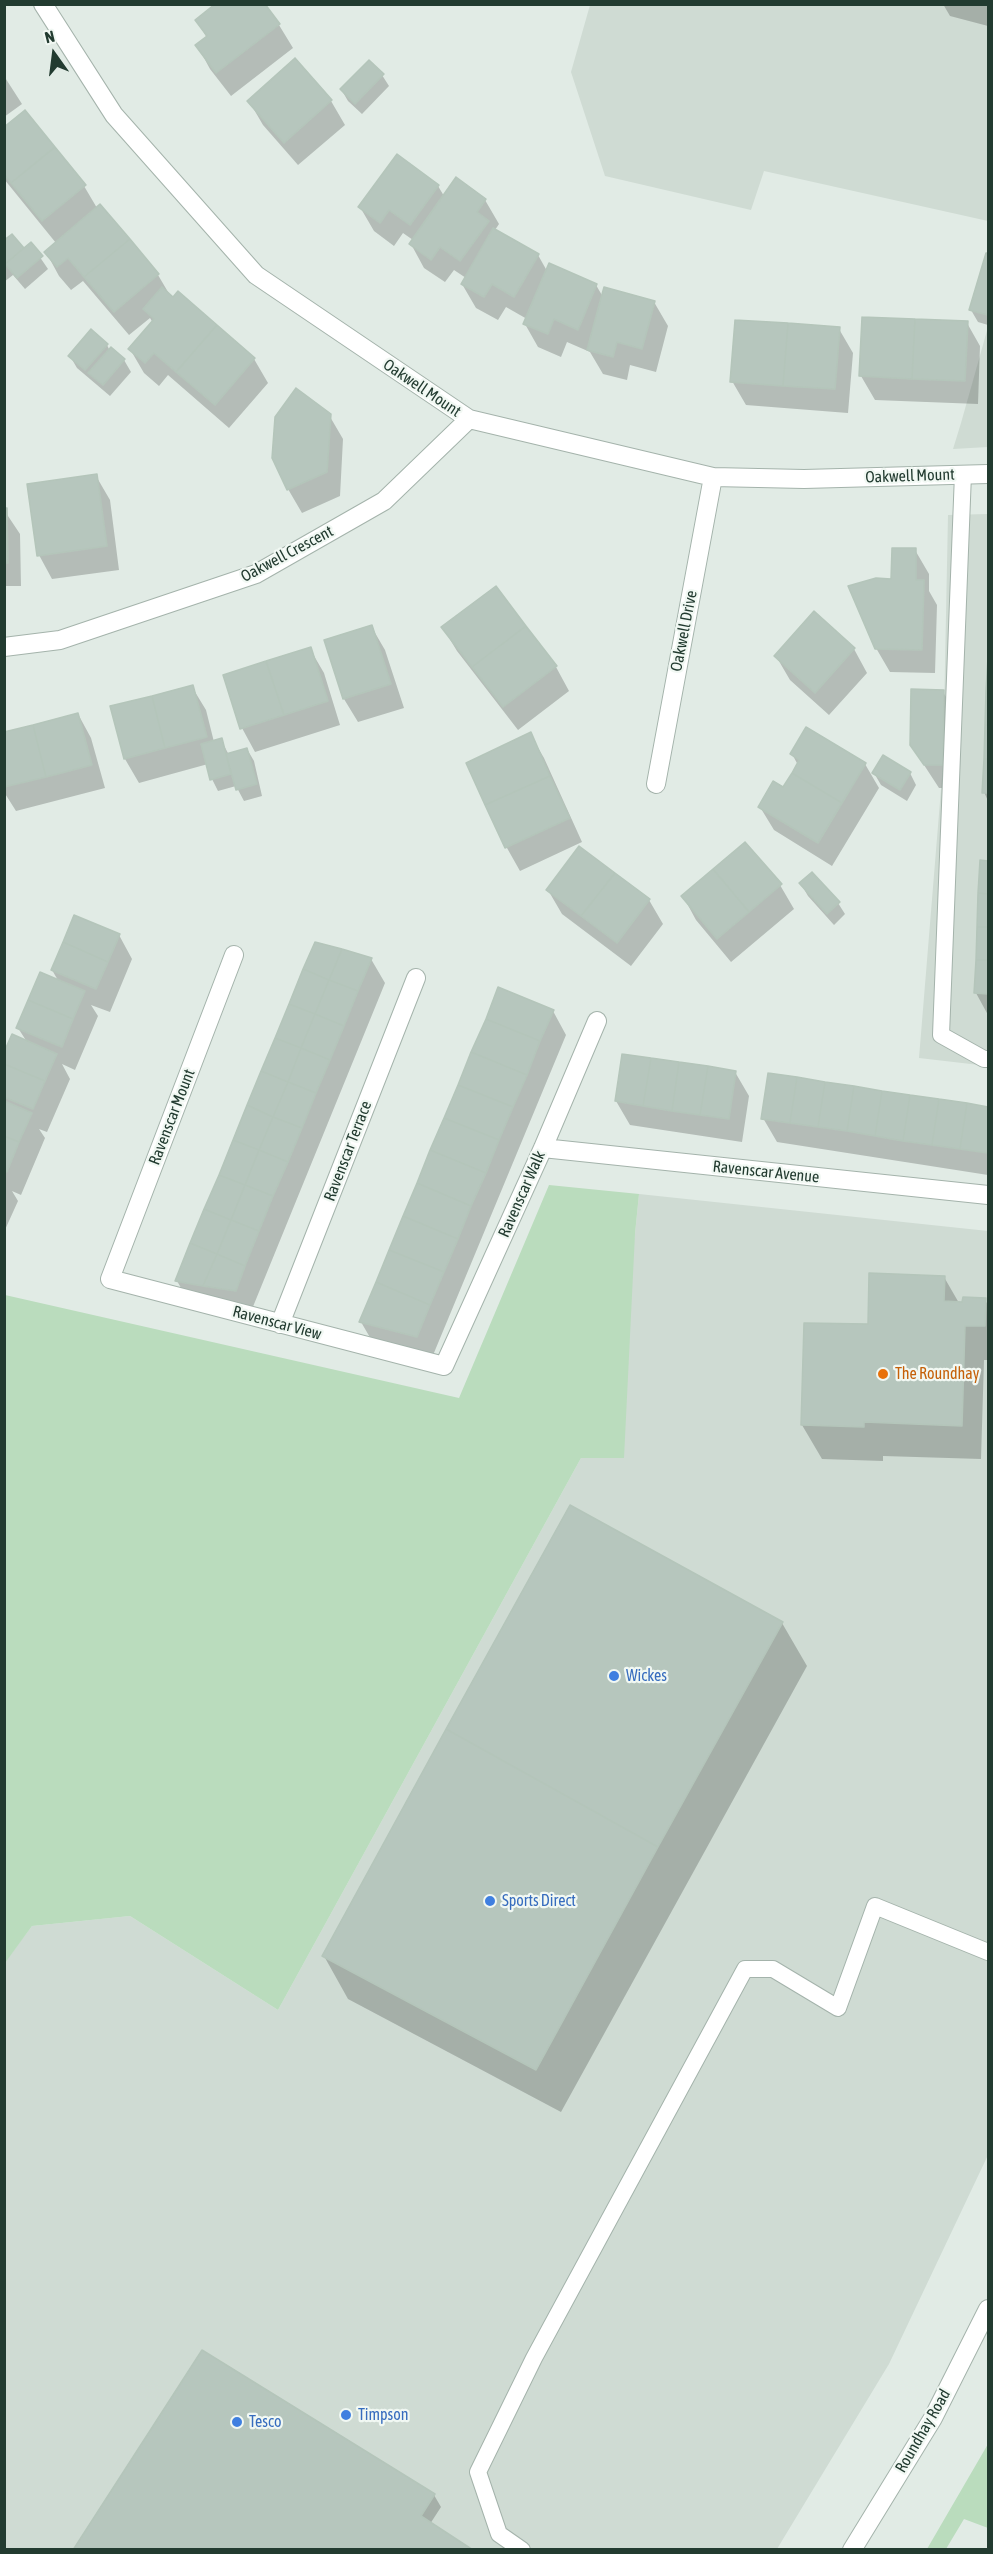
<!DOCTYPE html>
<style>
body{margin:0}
#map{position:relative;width:993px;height:2554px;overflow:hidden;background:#e1ebe5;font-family:"Asap Condensed",sans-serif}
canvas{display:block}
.frame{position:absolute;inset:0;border:6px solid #223b30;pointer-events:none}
.north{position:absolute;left:24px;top:24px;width:60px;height:60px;-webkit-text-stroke:4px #f1f8f3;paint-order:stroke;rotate:346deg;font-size:16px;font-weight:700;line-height:24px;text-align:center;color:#223b30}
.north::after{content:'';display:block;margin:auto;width:21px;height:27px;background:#223b30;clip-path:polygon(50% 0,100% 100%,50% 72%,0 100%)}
</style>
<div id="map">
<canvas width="993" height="2554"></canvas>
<div class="frame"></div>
<div class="north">N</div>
</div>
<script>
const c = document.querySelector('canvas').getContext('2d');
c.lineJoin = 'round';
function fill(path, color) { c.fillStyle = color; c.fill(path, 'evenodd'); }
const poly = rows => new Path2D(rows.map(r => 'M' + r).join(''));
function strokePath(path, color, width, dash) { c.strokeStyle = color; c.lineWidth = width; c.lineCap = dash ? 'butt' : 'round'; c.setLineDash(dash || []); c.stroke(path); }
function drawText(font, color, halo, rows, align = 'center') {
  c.font = font + ' "Asap Condensed",sans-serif'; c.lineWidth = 4.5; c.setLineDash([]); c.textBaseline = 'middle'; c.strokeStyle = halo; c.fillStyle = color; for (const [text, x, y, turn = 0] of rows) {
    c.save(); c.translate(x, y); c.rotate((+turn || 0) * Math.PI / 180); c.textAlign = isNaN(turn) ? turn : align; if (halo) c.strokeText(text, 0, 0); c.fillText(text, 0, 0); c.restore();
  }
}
fill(poly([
 [590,5,988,5,988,221,764,171,751,210,605,176,571,72],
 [988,327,988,447,953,449,961,423],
 [988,514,988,1066,919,1058,943,765,948,515],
 [639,1194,988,1231,988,2155,889,2364,777,2549,5,2550,4,1963,32,1926,130,1916,278,2010,581,1458,635,1234]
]), '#cfdbd3');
fill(poly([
 [549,1185,639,1194,635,1234,624,1458,581,1458,278,2010,130,1916,32,1926,5,1963,5,1295,459,1398],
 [988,2444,988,2528,964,2519,946,2549,927,2549]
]), '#badcbd');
fill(poly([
 [943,4,988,4,988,26,950,16],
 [197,21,279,25,293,48,231,96,210,69,197,45,207,38],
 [382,75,389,86,362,114,348,101,341,89],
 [4,76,22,104,4,117],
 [249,101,331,101,345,125,298,165,263,125],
 [4,129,84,186,97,208,100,206,158,275,171,297,254,359,268,383,229,428,168,375,159,386,144,373,130,349,153,323,150,318,129,335,83,281,71,290,59,276,46,252,56,243,4,179],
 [397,156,438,186,444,196,485,200,499,224,495,230,538,255,547,271,596,285,603,297,654,302,668,326,656,372,630,365,627,380,603,374,590,352,567,342,561,357,538,347,525,324,527,319,506,307,498,320,476,308,462,284,466,278,454,270,445,282,424,268,411,244,413,240,403,233,394,246,374,231,360,207],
 [4,242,23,251,31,244,48,269,25,289,13,275,4,282],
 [987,255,988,255,988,325,978,322,971,310],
 [967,323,980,346,978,404,875,400,861,376],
 [839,329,853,353,848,413,746,405,732,381],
 [107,345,110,351,111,349,124,360,131,372,110,396,77,368,70,356],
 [329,415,343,439,340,496,302,513,288,489],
 [96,476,110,500,119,570,52,579,39,555],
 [4,510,20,534,21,586,4,586],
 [915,550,929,574,929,591,937,605,935,673,890,672,876,648,892,580],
 [495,588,556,667,569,691,518,730,457,651,443,628],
 [371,626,385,650,404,708,358,722,344,699],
 [310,649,324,673,340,725,255,752,242,728],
 [854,649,867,673,829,715,790,680,776,656],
 [988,674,988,801,984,792],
 [192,687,206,710,214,742,221,740,229,755,247,749,254,761,262,796,244,801,236,786,218,791,212,779,208,764,139,783,125,759,112,707],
 [943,692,957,715,956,788,939,788,911,745],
 [78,714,91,738,105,788,16,811,4,792,4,734],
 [530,734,544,758,582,842,520,871,507,848,468,763],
 [792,754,865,764,879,788,832,866,774,830,760,807,783,789,798,765],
 [874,773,910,773,916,785,907,801,881,785],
 [580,848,649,900,663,924,631,966,562,914,548,890],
 [981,862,988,862,988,1015,976,993],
 [801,884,838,903,845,914,834,925,808,896],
 [780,885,794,909,731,962,696,920,683,896],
 [119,935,132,959,110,1012,91,1005,98,1016,75,1070,62,1064,70,1079,47,1132,39,1129,45,1138,21,1195,12,1191,18,1201,4,1232,4,1056,27,1042,18,1028,59,982,52,970],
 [371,959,385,983,250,1314,191,1305,177,1281],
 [553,1011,566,1035,431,1360,375,1346,361,1322],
 [735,1072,749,1096,742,1142,630,1125,616,1101],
 [770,1075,988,1109,988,1175,777,1142,763,1118],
 [944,1277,959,1303,985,1300,988,1305,988,1360,984,1360,981,1459,883,1456,883,1461,822,1459,802,1425,869,1326],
 [782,1623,807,1666,561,2112,348,1999,324,1956],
 [202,2352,434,2495,441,2507,430,2524,75,2550]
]), '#0003');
const building = poly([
 [215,4,265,4,280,24,216,73,195,45,207,36,195,20,215,4],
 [295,58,332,100,284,143,247,101,295,58],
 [369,60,384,74,355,104,340,89,369,60],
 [25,110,55,147,11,183,4,174,4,127,25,110],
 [55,147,86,185,42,221,11,183,55,147],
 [397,154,439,185,410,225,389,210,380,223,358,207,397,154],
 [456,177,486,199,477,212,489,221,460,261,440,247,431,260,409,244,456,177],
 [100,204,130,239,84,277,68,258,57,267,44,252,100,204],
 [493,228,539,254,514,297,492,284,484,297,461,284,493,228],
 [12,234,24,248,4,265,4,240,12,234],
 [130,239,159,274,114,312,84,277,130,239],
 [31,242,43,256,17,278,5,264,31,242],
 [986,253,988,253,988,315,969,310,986,253],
 [549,263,597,284,578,330,554,319,548,334,523,324,549,263],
 [162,287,173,297,178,291,217,325,176,372,154,353,145,363,128,349,154,319,143,309,162,287],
 [604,287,655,301,642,349,617,342,613,357,587,350,604,287],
 [862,317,915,319,912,379,859,376,862,317],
 [915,319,968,321,965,381,912,379,915,319],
 [735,320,788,323,783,386,730,382,735,320],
 [788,323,840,327,835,389,783,386,788,323],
 [217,325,255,358,215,405,176,372,217,325],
 [91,329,108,344,85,370,68,356,91,329],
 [111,347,125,359,103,385,88,373,111,347],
 [296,388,331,414,327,472,287,490,272,458,275,417,296,388],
 [97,474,107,546,37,556,27,484,97,474],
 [4,508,7,508,8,563,4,563,4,508],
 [892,548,916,548,916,580,924,580,922,650,875,649,848,586,876,578,891,579,892,548],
 [496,586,526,626,472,667,441,627,496,586],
 [814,611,855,648,815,693,774,656,814,611],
 [372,625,391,684,343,699,324,640,372,625],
 [526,626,557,666,503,707,472,667,526,626],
 [311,647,328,701,284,715,266,661,311,647],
 [988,657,988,691,986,691,988,657],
 [266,661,284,715,240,729,223,675,266,661],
 [193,685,207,737,165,748,152,696,193,685],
 [911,689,944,690,943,765,924,765,910,745,911,689],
 [986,691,988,691,988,725,985,725,986,691],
 [152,696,165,748,124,759,110,706,152,696],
 [78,713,92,765,46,777,33,725,78,713],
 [33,725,46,777,4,787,4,732,33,725],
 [985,725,988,725,988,759,984,759,985,725],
 [806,727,866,763,842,803,792,773,799,760,790,754,806,727],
 [531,732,550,776,485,805,466,763,531,732],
 [222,738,231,774,210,780,201,744,222,738],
 [247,748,257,784,236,790,226,754,247,748],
 [883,755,911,772,900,790,872,773,883,755],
 [984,759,988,759,988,793,982,793,984,759],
 [792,773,842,803,818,843,758,807,773,781,783,787,792,773],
 [550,776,570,818,505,848,485,805,550,776],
 [745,842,782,884,749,912,713,869,745,842],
 [579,846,615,873,581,916,546,890,579,846],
 [980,860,988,861,988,894,978,893,980,860],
 [713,869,749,912,717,939,681,896,713,869],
 [812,872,840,902,827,914,799,883,812,872],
 [615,873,650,899,617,943,581,916,615,873],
 [978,893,988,894,988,927,977,927,978,893],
 [74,915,120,934,108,962,63,942,74,915],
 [977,927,988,927,988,960,976,960,977,927],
 [63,942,108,962,96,989,51,970,63,942],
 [315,942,342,949,329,980,303,969,315,942],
 [342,949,372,958,358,991,329,980,342,949],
 [976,960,988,960,988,994,974,993,976,960],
 [303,969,329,980,315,1014,289,1004,303,969],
 [40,972,85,991,73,1019,28,1000,40,972],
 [329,980,358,991,344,1026,315,1014,329,980],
 [498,987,554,1010,540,1041,486,1019,498,987],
 [28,1000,73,1019,62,1047,16,1028,28,1000],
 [289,1004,315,1014,301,1048,275,1038,289,1004],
 [315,1014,344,1026,330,1060,301,1048,315,1014],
 [486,1019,540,1041,527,1075,471,1052,486,1019],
 [12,1034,57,1054,45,1081,4,1064,4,1052,12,1034],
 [275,1038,301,1048,288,1082,261,1071,275,1038],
 [301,1048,330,1060,316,1093,288,1082,301,1048],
 [471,1052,527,1075,513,1107,458,1085,471,1052],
 [622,1054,651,1058,643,1106,615,1101,622,1054],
 [651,1058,679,1062,672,1111,643,1106,651,1058],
 [679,1062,708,1066,700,1115,672,1111,679,1062],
 [4,1064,45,1081,33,1109,4,1097,4,1064],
 [708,1066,736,1071,729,1119,700,1115,708,1066],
 [261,1071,288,1082,273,1117,247,1105,261,1071],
 [768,1073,797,1077,790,1123,761,1119,768,1073],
 [797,1077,825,1082,818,1127,790,1123,797,1077],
 [288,1082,316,1093,302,1128,273,1117,288,1082],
 [825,1082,854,1086,847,1131,818,1127,825,1082],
 [458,1085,513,1107,499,1140,444,1118,458,1085],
 [854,1086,882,1091,875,1136,847,1131,854,1086],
 [882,1091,910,1095,903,1141,875,1136,882,1091],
 [910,1095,939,1099,932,1145,903,1141,910,1095],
 [939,1099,967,1103,960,1149,932,1145,939,1099],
 [4,1101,32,1113,19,1142,4,1136,4,1101],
 [967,1103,988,1107,988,1153,960,1149,967,1103],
 [247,1105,273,1117,259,1150,233,1140,247,1105],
 [273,1117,302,1128,288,1162,259,1150,273,1117],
 [444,1118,499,1140,486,1173,430,1150,444,1118],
 [4,1136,19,1142,7,1172,4,1170,4,1136],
 [233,1140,259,1150,245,1185,219,1175,233,1140],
 [259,1150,288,1162,273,1196,245,1185,259,1150],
 [430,1150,486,1173,471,1206,417,1183,430,1150],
 [219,1175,245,1185,231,1220,204,1209,219,1175],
 [417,1183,471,1206,458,1239,403,1216,417,1183],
 [245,1185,273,1196,259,1231,231,1220,245,1185],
 [204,1209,231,1220,217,1254,190,1243,204,1209],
 [403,1216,458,1239,444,1272,389,1250,403,1216],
 [231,1220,259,1231,245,1266,217,1254,231,1220],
 [190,1243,217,1254,203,1286,175,1281,190,1243],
 [389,1250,444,1272,430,1305,376,1282,389,1250],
 [217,1254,245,1266,236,1291,203,1286,217,1254],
 [869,1273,945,1276,944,1301,962,1302,963,1297,986,1298,985,1326,965,1326,962,1426,864,1422,864,1427,801,1425,804,1323,868,1324,869,1273],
 [376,1282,430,1305,417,1337,359,1322,376,1282],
 [570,1505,783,1622,658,1847,446,1729,570,1505],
 [446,1729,658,1847,536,2070,322,1956,446,1729],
 [202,2350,435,2494,421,2516,473,2550,73,2550,202,2350]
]);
fill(building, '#b6c6bd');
strokePath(building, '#b4c5ba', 1.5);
const service = poly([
 [963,474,941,1035,984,1059,988,1059],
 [522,2550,499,2534,478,2472,534,2358,745,1969,773,1969,838,2008,875,1906,988,1952]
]);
const minor = poly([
 [43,4,114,115,256,275,469,419,713,477,804,479,988,474],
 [4,647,60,640,256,574,384,501,469,419],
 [656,784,713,477],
 [234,955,110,1279,444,1366,543,1148,597,1021],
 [543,1148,988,1195],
 [280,1324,416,978]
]);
const tertiary = poly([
 [852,2550,933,2418,988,2309]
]);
strokePath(service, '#a4b3ab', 18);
strokePath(minor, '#a4b3ab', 20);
strokePath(tertiary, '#a4b3ab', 20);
strokePath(service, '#fff', 16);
strokePath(minor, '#fff', 18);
strokePath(tertiary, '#fff', 18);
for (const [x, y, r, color] of [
 [883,1374,6,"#e8710a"],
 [614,1676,6,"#3f7fe0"],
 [490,1901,6,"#3f7fe0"],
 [346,2415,6,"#3f7fe0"],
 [237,2422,6,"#3f7fe0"]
]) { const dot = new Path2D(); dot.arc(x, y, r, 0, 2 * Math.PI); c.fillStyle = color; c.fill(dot); strokePath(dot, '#f1f8f3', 2); }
drawText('16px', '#223b30', '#f1f8f3', [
 ["Oakwell Mount",422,388,34],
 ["Oakwell Mount",910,476,-2],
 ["Oakwell Crescent",287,554,-28],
 ["Oakwell Drive",684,631,-79],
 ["Ravenscar Mount",172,1117,-69],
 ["Ravenscar Terrace",348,1151,-69],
 ["Ravenscar Avenue",766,1172,6],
 ["Ravenscar Walk",522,1194,-66],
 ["Ravenscar View",277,1323,15],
 ["Roundhay Road",923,2431,-60]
]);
drawText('16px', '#c56008', '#f1f8f3', [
 ["The Roundhay",895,1374]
], 'left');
drawText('16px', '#366cbe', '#f1f8f3', [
 ["Wickes",626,1676],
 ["Sports Direct",502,1901],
 ["Timpson",358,2415],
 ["Tesco",249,2422]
], 'left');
</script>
